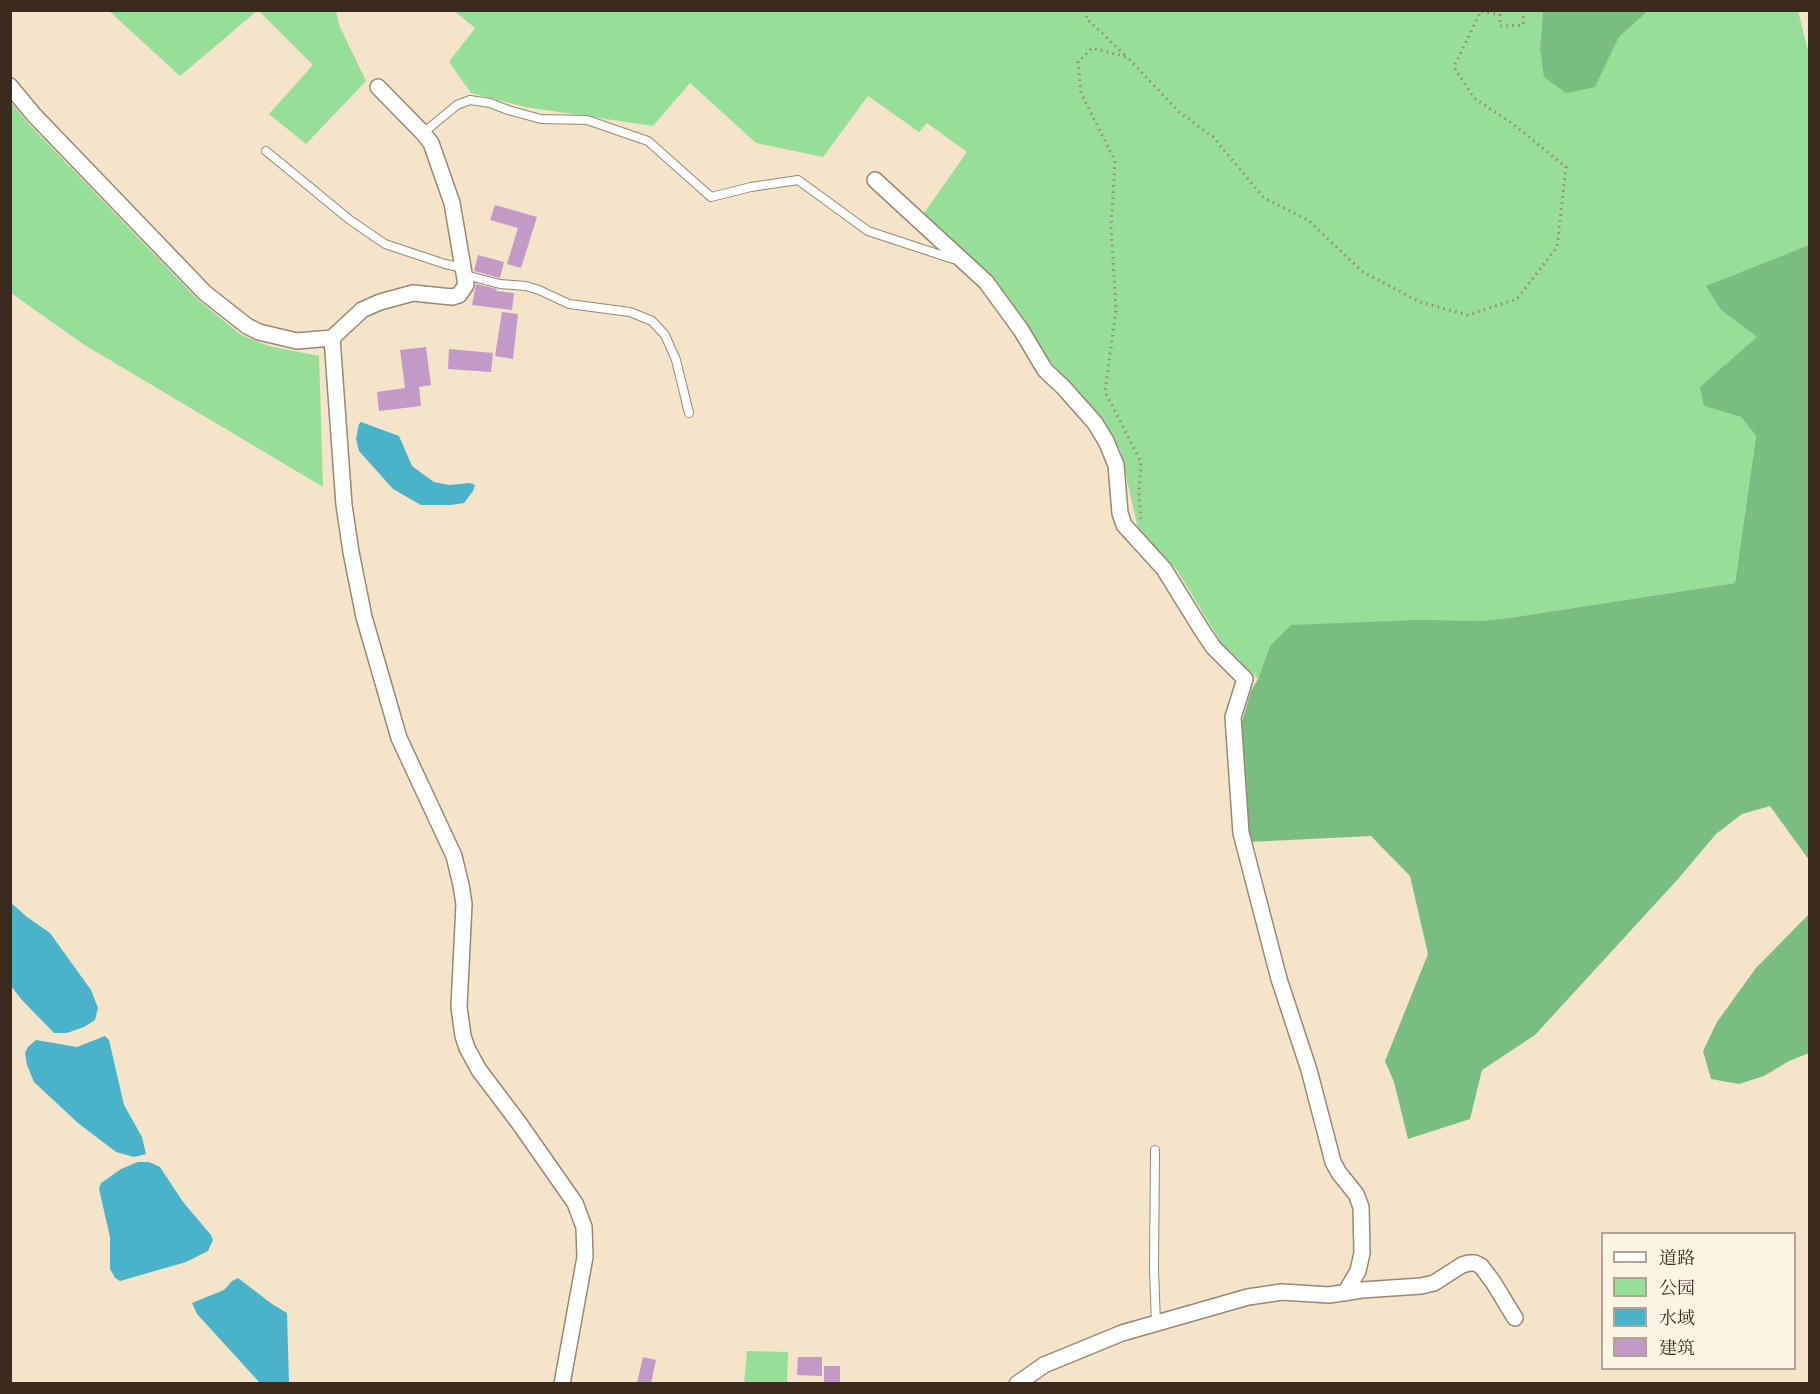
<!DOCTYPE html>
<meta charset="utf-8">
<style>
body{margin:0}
#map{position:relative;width:1820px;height:1394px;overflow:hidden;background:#f4e5ca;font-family:"IM FELL English","Noto Serif SC",serif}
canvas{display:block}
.frame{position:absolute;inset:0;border:12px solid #3b2a1e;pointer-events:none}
.legend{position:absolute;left:1601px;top:1232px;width:195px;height:138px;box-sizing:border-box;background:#fcf5e5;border:2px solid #afa495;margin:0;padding:8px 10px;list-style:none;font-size:18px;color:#3b2a1e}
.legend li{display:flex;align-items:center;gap:12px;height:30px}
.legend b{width:30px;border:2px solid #afa495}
</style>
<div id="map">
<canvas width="1820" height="1394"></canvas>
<div class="frame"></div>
<ul class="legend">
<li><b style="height:8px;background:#fff"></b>道路</li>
<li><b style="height:16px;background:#97de98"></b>公园</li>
<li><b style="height:16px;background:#4ab2c9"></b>水域</li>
<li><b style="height:16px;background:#c299c7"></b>建筑</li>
</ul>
</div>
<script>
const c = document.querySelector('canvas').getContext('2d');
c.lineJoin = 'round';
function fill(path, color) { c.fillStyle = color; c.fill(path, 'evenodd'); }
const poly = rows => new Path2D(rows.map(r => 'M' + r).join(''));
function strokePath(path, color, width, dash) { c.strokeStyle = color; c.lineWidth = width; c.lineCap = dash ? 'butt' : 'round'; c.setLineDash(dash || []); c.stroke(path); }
fill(poly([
 [453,10,1543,10,1540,48,1595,87,1619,37,1648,11,1798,11,1810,58,1809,245,1707,286,1721,310,1757,337,1704,406,1741,417,1756,436,1735,583,1509,618,1270,646,1258,679,1225,649,1177,570,1138,529,1120,449,1042,351,1001,288,924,213,967,152,927,123,919,132,868,96,823,157,756,143,690,83,653,126,525,107,471,93,449,62,475,28],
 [109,11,257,11,180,76],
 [259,11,336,11,339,25,366,81,306,144,269,114,313,65],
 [11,102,27,122,198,300,241,335,269,346,319,356,323,487,83,344,11,293],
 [747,1351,788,1352,787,1383,744,1383]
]), '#97de98');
fill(poly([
 [1543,11,1543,10,1648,11,1619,37,1595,87,1566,93,1544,77,1540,48],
 [1809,245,1809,860,1770,806,1742,814,1716,834,1678,879,1535,1035,1482,1070,1470,1119,1408,1139,1394,1082,1385,1061,1428,954,1410,876,1371,836,1248,842,1241,725,1251,691,1258,679,1270,646,1291,625,1419,620,1481,621,1509,618,1735,583,1756,436,1741,417,1704,406,1700,387,1757,337,1721,310,1706,286],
 [1809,914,1809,1053,1789,1061,1764,1076,1739,1084,1711,1079,1703,1051,1717,1022,1756,968]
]), '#79bd80');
fill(poly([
 [361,422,399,436,412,466,434,482,449,485,470,483,475,485,473,491,464,503,451,505,421,505,393,489,359,451,356,439,359,424],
 [10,902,27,917,50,933,91,990,98,1008,95,1020,84,1027,67,1033,54,1033,22,1000,11,986],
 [105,1036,109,1040,124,1105,142,1137,146,1154,134,1157,116,1152,78,1123,34,1082,27,1065,25,1053,28,1047,36,1040,77,1047],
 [138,1162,149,1162,160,1167,183,1202,211,1235,213,1240,208,1251,186,1262,120,1281,115,1278,110,1269,110,1237,99,1189,101,1183,121,1169],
 [238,1278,272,1304,287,1313,289,1383,260,1383,197,1314,192,1303,224,1290,232,1281]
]), '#4ab2c9');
fill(poly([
 [495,205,537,217,521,268,507,264,518,228,490,220],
 [478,255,504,262,500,278,474,271],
 [476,284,497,289,496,291,514,293,512,310,472,305],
 [502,312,518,314,513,359,495,356],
 [426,347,431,385,419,387,421,406,379,411,377,392,405,388,400,350],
 [449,349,493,353,491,372,448,369],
 [643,1357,656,1360,651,1383,637,1383],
 [798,1357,822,1357,822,1376,797,1375],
 [824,1366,840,1366,840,1383,824,1383]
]), '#c299c7');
const service = poly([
 [423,133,457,105,470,100,490,103,508,110,541,119,587,120,648,141,711,197,751,187,798,180,868,231,953,259],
 [266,151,350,220,385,244,445,264,463,268],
 [465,275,500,284,526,286,539,290,569,304,630,312,652,321,665,335,676,360,689,413],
 [1155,1150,1154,1270,1156,1323]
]);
const minor = poly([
 [10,86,34,115,205,293,247,326,259,332,297,341,332,338,362,310,380,302,413,293,452,297,459,295,466,285,452,203,431,143,423,133,378,87],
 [875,180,986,282,1021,330,1045,370,1064,388,1095,423,1106,441,1116,465,1120,513,1124,525,1164,569,1203,632,1214,648,1245,679,1233,717,1241,833,1279,979,1309,1070,1333,1162,1339,1173,1356,1194,1361,1207,1362,1253,1358,1271,1345,1293],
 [332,338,344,505,351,552,364,617,399,738,454,856,461,885,464,904,459,1007,463,1036,467,1048,479,1070,519,1123,575,1203,584,1227,585,1257,562,1384],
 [1017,1384,1044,1365,1122,1333,1248,1297,1282,1292,1329,1295,1362,1290,1421,1286,1434,1283,1462,1265,1469,1263,1475,1263,1481,1266,1493,1282,1515,1318]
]);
strokePath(service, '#988874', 10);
strokePath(minor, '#988874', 18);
strokePath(poly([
 [1088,10,1086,18,1126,56],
 [1141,519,1139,495,1141,462,1105,392,1116,309,1111,227,1115,161,1081,93,1078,62,1092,48,1127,57,1179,112,1213,137,1264,198,1308,220,1363,272,1420,302,1468,315,1517,299,1557,247,1566,167,1513,124,1474,98,1454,67,1481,11,1500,15,1500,26,1523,25,1524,10]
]), '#988874', 3, [1.5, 4.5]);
strokePath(service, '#fff', 8);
strokePath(minor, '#fff', 15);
</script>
